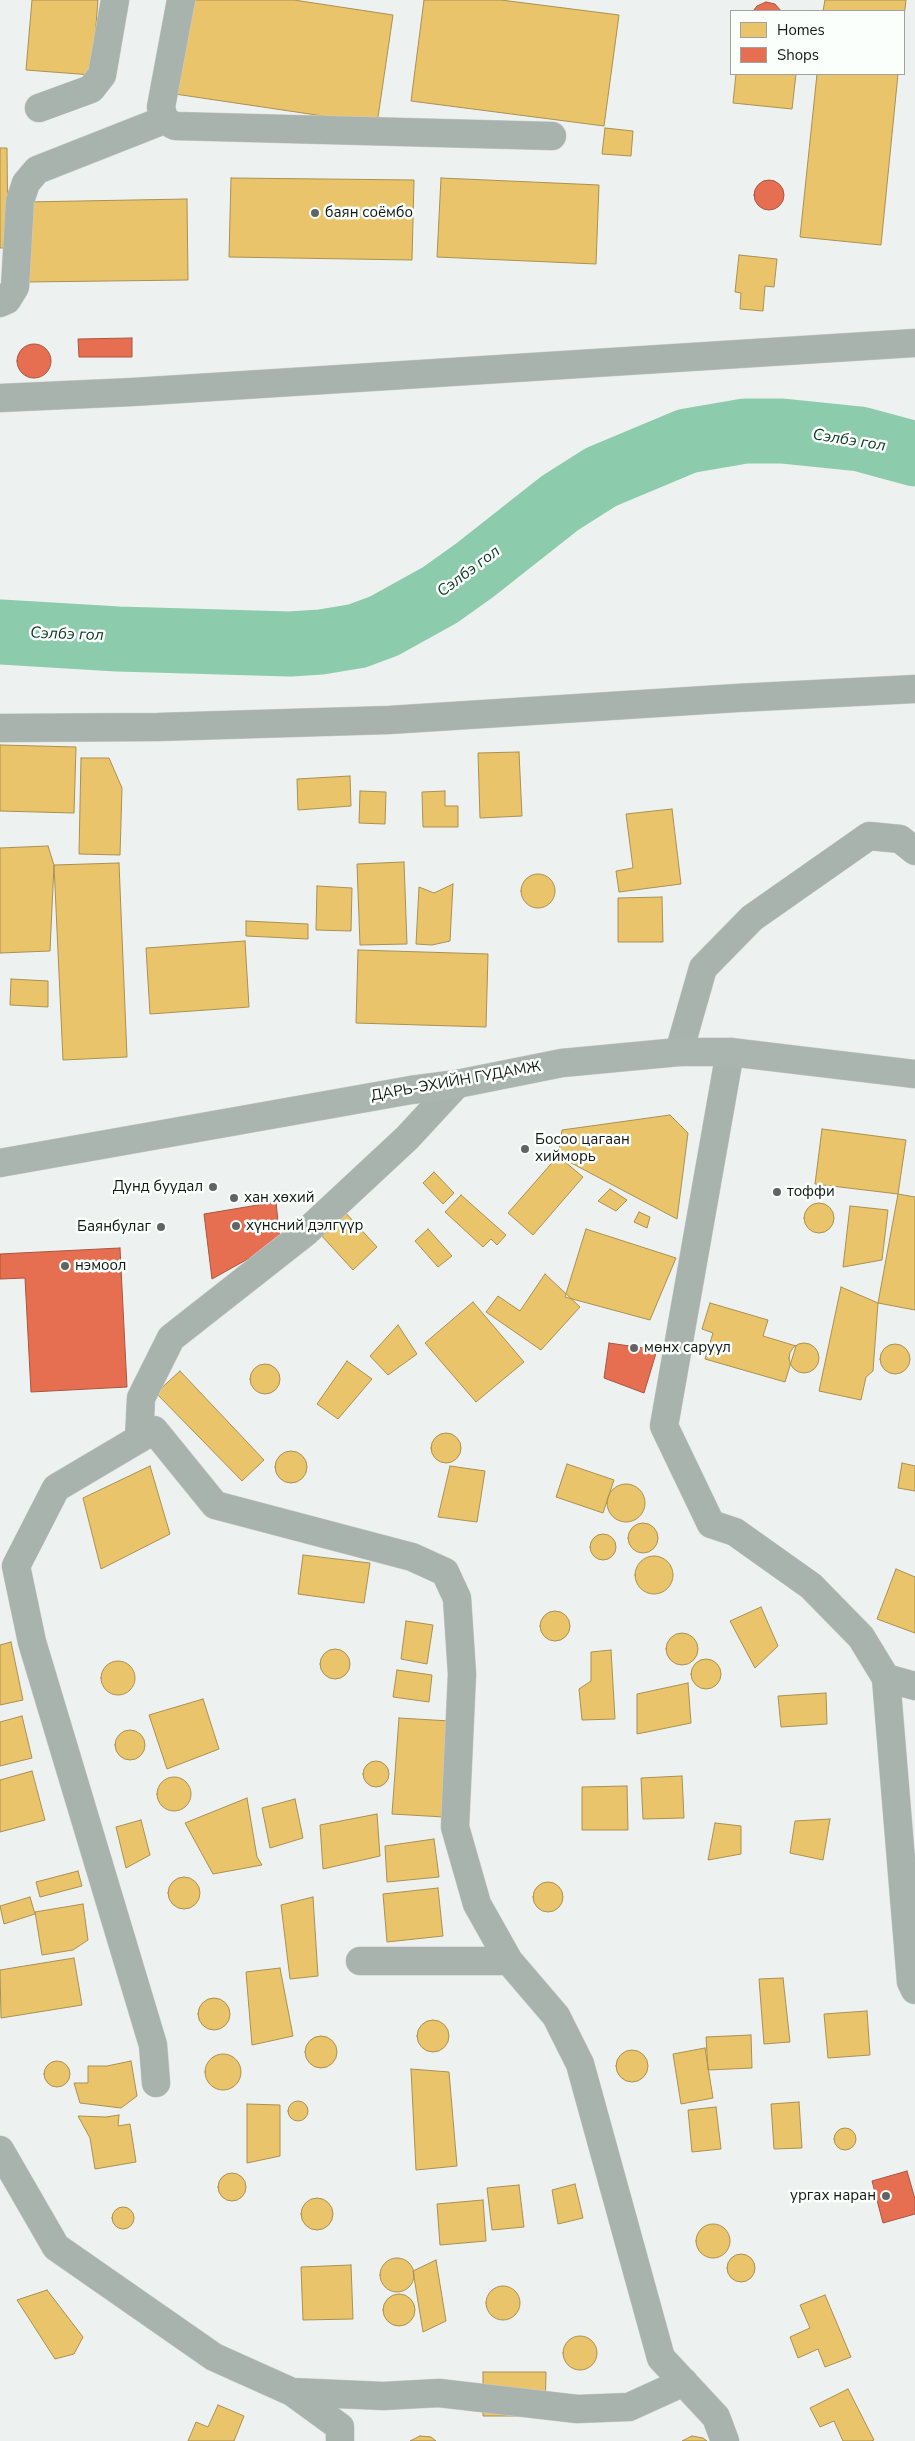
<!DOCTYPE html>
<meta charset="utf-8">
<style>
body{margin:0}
#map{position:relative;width:915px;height:2441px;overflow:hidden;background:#edf1ef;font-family:"Nunito Sans",sans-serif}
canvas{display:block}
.legend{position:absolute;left:730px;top:10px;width:175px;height:65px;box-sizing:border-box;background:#fafffc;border:1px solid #9fa3a0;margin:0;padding:6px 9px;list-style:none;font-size:15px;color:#161817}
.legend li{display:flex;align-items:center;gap:10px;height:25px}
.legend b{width:25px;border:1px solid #9fa3a0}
</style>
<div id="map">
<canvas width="915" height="2441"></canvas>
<ul class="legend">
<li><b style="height:14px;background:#e9c46a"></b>Homes</li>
<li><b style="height:14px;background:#e76f51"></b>Shops</li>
</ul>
</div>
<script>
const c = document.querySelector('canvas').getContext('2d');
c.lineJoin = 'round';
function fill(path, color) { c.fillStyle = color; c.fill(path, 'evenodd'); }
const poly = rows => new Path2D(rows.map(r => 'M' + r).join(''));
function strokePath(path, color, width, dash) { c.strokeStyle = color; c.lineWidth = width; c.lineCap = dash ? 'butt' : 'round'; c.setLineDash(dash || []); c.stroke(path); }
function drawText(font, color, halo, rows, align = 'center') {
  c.font = font + ' "Nunito Sans",sans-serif'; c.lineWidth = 5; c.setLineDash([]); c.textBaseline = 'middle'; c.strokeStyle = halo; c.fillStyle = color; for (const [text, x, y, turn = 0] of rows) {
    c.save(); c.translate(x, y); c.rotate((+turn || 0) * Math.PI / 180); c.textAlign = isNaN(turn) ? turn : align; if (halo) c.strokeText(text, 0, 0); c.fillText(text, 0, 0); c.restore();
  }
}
const homes = poly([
 [32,0,98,0,92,75,26,70,32,0],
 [189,0,294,0,393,15,377,124,175,94,189,0],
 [424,0,501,0,619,15,604,126,411,101,424,0],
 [825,0,906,0,904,17,904,11,823,11,825,0],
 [736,74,796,74,792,109,733,103,736,74],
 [817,74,898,74,881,245,800,237,817,74],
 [605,128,633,131,631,156,602,154,605,128],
 [0,148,7,148,8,248,0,248,0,148],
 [231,178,414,180,412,260,229,257,231,178],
 [441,178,599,185,596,264,437,257,441,178],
 [187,199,188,280,27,282,26,202,187,199],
 [739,255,777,259,774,287,765,286,763,311,740,309,741,293,735,292,739,255],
 [0,745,76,747,74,813,0,811,0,745],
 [519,752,522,816,480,818,478,753,519,752],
 [81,758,109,758,122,788,120,855,79,854,81,758],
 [350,776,351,806,298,810,297,779,350,776],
 [360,791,386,792,385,824,359,823,360,791],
 [445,791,445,806,458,806,458,827,423,827,422,792,445,791],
 [672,809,681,884,619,892,616,871,633,868,626,814,672,809],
 [48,846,54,865,50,951,0,953,0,848,48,846],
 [404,862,407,944,360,945,357,864,404,862],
 [119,863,127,1057,63,1060,54,865,119,863],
 '521 891a17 17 0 1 1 34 0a17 17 0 1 1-34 0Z',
 [453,884,450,941,432,945,416,944,419,887,434,893,453,884],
 [317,886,352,888,351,931,316,930,317,886],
 [662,897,663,942,618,942,618,898,662,897],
 [246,921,308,924,308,939,246,936,246,921],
 [245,941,249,1007,150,1014,146,948,245,941],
 [358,950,488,954,486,1027,356,1023,358,950],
 [11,979,48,981,48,1007,10,1005,11,979],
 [670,1115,688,1133,677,1219,558,1156,562,1130,670,1115],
 [822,1129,906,1140,898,1194,815,1184,822,1129],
 [558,1156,583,1177,533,1235,508,1213,558,1156],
 [434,1172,454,1193,443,1204,423,1183,434,1172],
 [610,1189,627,1200,616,1211,598,1201,610,1189],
 [898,1194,915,1197,915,1310,878,1303,898,1194],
 [461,1195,506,1235,497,1245,491,1239,483,1247,445,1212,461,1195],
 '804 1218a15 15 0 1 1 30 0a15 15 0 1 1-30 0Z',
 [850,1206,888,1210,882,1260,843,1267,850,1206],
 [344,1211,377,1247,353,1270,320,1234,344,1211],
 [639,1212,650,1217,647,1228,634,1222,639,1212],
 [428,1229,452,1256,438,1267,415,1241,428,1229],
 [586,1229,676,1258,650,1320,565,1297,586,1229],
 [545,1274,580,1307,541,1350,486,1312,498,1296,520,1311,545,1274],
 [841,1287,878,1303,873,1371,866,1377,861,1400,819,1391,841,1287],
 [473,1302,524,1362,476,1402,425,1343,473,1302],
 [710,1303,768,1320,763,1336,796,1346,785,1382,705,1359,713,1333,702,1329,710,1303],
 [398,1325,417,1354,388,1375,370,1356,398,1325],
 '789 1358a15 15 0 1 1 30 0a15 15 0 1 1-30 0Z',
 '880 1359a15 15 0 1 1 30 0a15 15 0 1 1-30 0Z',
 [347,1361,372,1379,338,1419,317,1404,347,1361],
 '250 1379a15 15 0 1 1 30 0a15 15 0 1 1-30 0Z',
 [180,1371,264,1460,242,1481,156,1393,180,1371],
 '431 1448a15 15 0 1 1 30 0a15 15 0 1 1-30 0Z',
 '275 1467a16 16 0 1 1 32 0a16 16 0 1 1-32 0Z',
 [902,1463,915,1466,915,1491,898,1488,902,1463],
 [567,1464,614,1480,603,1513,556,1497,567,1464],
 [150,1466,170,1534,101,1569,83,1498,150,1466],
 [450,1466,485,1471,477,1522,438,1517,450,1466],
 '607 1503a19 19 0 1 1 38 0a19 19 0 1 1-38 0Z',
 '628 1538a15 15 0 1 1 30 0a15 15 0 1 1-30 0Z',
 '590 1547a13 13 0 1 1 26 0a13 13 0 1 1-26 0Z',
 [303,1555,370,1563,364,1603,298,1594,303,1555],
 '635 1575a19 19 0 1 1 38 0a19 19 0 1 1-38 0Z',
 [896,1569,915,1577,915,1633,877,1619,896,1569],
 [761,1607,778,1646,755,1668,730,1621,761,1607],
 '540 1626a15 15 0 1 1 30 0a15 15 0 1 1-30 0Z',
 [406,1621,433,1625,427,1664,401,1659,406,1621],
 '666 1649a16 16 0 1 1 32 0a16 16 0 1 1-32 0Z',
 [11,1642,23,1700,0,1705,0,1645,11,1642],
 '320 1664a15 15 0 1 1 30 0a15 15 0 1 1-30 0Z',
 [611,1650,615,1719,582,1720,579,1689,591,1681,591,1652,611,1650],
 '691 1674a15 15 0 1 1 30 0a15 15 0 1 1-30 0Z',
 '101 1678a17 17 0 1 1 34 0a17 17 0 1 1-34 0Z',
 [397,1670,432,1675,429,1702,393,1697,397,1670],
 [688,1683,691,1723,637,1734,637,1694,688,1683],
 [826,1693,827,1724,781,1727,778,1696,826,1693],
 [203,1699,219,1749,167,1769,149,1715,203,1699],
 [22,1716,32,1758,0,1766,0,1722,22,1716],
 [399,1718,450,1721,444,1817,392,1814,399,1718],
 '115 1745a15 15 0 1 1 30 0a15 15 0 1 1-30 0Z',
 '363 1774a13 13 0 1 1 26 0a13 13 0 1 1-26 0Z',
 [32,1771,45,1820,0,1832,0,1780,32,1771],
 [682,1776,684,1818,643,1819,641,1778,682,1776],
 '157 1794a17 17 0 1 1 34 0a17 17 0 1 1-34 0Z',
 [627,1786,628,1830,582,1830,582,1787,627,1786],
 [247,1798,257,1857,262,1865,213,1874,185,1823,247,1798],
 [295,1799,303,1838,270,1848,262,1808,295,1799],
 [377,1814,380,1856,323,1869,320,1825,377,1814],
 [830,1819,823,1860,790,1853,795,1821,830,1819],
 [141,1820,150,1855,126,1868,116,1827,141,1820],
 [715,1823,741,1826,741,1854,708,1860,715,1823],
 [434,1839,439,1877,387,1882,385,1846,434,1839],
 [78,1871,82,1886,40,1897,36,1882,78,1871],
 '168 1893a16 16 0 1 1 32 0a16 16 0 1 1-32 0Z',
 '533 1897a15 15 0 1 1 30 0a15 15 0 1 1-30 0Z',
 [438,1888,443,1936,387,1942,383,1894,438,1888],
 [30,1897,35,1914,4,1924,0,1906,30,1897],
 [313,1897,318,1976,290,1979,281,1905,313,1897],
 [83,1904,88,1940,73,1950,42,1955,35,1912,83,1904],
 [74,1958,82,2005,1,2018,0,1970,74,1958],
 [280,1968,293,2036,252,2045,246,1972,280,1968],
 [783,1978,790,2042,764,2044,759,1979,783,1978],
 '198 2014a16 16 0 1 1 32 0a16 16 0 1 1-32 0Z',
 [867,2011,870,2055,828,2058,824,2014,867,2011],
 '417 2036a16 16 0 1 1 32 0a16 16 0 1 1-32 0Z',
 [751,2035,752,2068,708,2070,706,2037,751,2035],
 '305 2052a16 16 0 1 1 32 0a16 16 0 1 1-32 0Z',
 [705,2048,713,2098,681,2104,673,2054,705,2048],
 '616 2066a16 16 0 1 1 32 0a16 16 0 1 1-32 0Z',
 '205 2072a18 18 0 1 1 36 0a18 18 0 1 1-36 0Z',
 [131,2061,137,2096,121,2108,80,2103,74,2083,88,2083,88,2066,107,2066,131,2061],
 '44 2074a13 13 0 1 1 26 0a13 13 0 1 1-26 0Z',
 [411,2069,449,2072,457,2166,416,2170,411,2069],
 '288 2111a10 10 0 1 1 20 0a10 10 0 1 1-20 0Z',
 [799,2102,802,2148,774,2149,771,2104,799,2102],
 [247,2104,280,2105,280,2156,247,2163,247,2104],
 [716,2107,721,2149,692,2152,688,2110,716,2107],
 [119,2115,118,2126,130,2124,136,2162,95,2169,90,2138,78,2116,106,2117,119,2115],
 '834 2139a11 11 0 1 1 22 0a11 11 0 1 1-22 0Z',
 '218 2187a14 14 0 1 1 28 0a14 14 0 1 1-28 0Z',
 [575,2184,583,2218,558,2224,552,2190,575,2184],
 [519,2185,524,2227,492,2230,487,2188,519,2185],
 '301 2214a16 16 0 1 1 32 0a16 16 0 1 1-32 0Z',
 [483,2200,486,2241,440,2245,437,2204,483,2200],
 '112 2218a11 11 0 1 1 22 0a11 11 0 1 1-22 0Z',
 '696 2241a17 17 0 1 1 34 0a17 17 0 1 1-34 0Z',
 '727 2268a14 14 0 1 1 28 0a14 14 0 1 1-28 0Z',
 '380 2275a17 17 0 1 1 34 0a17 17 0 1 1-34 0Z',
 [436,2260,446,2321,423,2332,413,2271,436,2260],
 [351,2265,353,2319,303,2320,301,2267,351,2265],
 '486 2303a17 17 0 1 1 34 0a17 17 0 1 1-34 0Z',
 [47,2290,83,2337,74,2354,55,2359,17,2300,47,2290],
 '383 2310a16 16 0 1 1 32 0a16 16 0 1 1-32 0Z',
 [825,2295,851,2357,825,2367,818,2349,798,2358,790,2337,810,2328,800,2305,825,2295],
 '563 2353a17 17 0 1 1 34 0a17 17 0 1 1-34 0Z',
 [483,2372,546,2372,545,2416,483,2416,483,2372],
 [848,2389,874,2440,871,2441,843,2441,834,2421,820,2427,810,2408,848,2389],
 [218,2405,244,2416,234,2441,188,2441,196,2422,208,2427,218,2405],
 [420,2436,431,2437,436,2441,410,2441,420,2436],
 [692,2436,703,2438,707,2441,682,2441,692,2436]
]);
fill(homes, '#e9c46a');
strokePath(homes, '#aa9051', 1);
const shops = poly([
 [766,2,775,4,781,11,753,11,757,6,766,2],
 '754 195a15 15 0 1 1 30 0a15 15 0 1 1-30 0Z',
 [132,338,132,357,79,357,78,339,132,338],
 '17 361a17 17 0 1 1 34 0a17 17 0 1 1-34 0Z',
 [276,1202,280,1241,212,1279,204,1214,276,1202],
 [120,1248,127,1387,31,1392,25,1278,0,1279,0,1254,120,1248],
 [609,1343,657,1350,644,1393,604,1378,609,1343],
 [907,2171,915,2199,915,2214,883,2223,872,2181,907,2171]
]);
fill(shops, '#e76f51');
strokePath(shops, '#a85540', 1);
strokePath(poly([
 [0,632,118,639,290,644,321,642,357,636,384,626,440,595,475,570,560,503,601,477,687,441,745,431,782,431,860,439,915,454]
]), '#8ccbac', 65);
const minor = poly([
 [181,0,161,107,164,120,175,126,552,136],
 [39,108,91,89,102,75,115,0],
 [0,303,7,300,15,287,20,201,26,183,37,170,164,120],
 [0,398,133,392,915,343],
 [0,728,158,727,389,720,737,698,915,689],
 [679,1052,703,968,752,918,869,836,900,839,915,851],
 [730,1052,664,1426,711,1524,735,1532,811,1586,861,1637,886,1678,911,1982,915,1990],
 [139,1439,141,1398,171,1338,306,1232,407,1138,457,1084],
 [886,1678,915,1686],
 [360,1961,509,1961],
 [156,2083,153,2045,32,1642,16,1566,56,1488,154,1430,215,1505,412,1557,445,1572,457,1598,462,1674,455,1827,477,1904,509,1961,556,2016,580,2064,661,2358,716,2417,725,2441],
 [0,2150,56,2247,214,2357,292,2392,383,2396,439,2393,577,2409,629,2407,684,2382],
 [292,2392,340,2427,340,2441]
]);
const major = poly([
 [0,1163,411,1090,457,1084,562,1063,679,1052,730,1052,915,1074]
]);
strokePath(minor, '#cbcdcc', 29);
strokePath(major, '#cbcdcc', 29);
strokePath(minor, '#a8b3ae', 28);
strokePath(major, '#a9b5ae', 28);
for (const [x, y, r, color] of [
 [315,213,5,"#616463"],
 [525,1149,5,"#616463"],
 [213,1187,5,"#616463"],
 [777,1192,5,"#616463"],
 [234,1198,5,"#616463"],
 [236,1226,5,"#616463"],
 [161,1227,5,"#616463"],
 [65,1266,5,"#616463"],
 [634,1348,5,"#616463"],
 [886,2196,5,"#616463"]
]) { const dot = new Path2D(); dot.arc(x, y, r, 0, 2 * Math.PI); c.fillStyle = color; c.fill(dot); strokePath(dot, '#fafffc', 2); }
drawText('15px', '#161817', '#fafffc', [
 ["баян соёмбо",325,213],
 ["Босоо цагаан",535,1140],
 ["хийморь",535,1157],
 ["Дунд буудал",203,1187,"right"],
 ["тоффи",787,1192],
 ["хан хөхий",244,1198],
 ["хүнсний дэлгүүр",246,1226],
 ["Баянбулаг",151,1227,"right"],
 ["нэмоол",75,1266],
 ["мөнх саруул",644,1348],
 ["ургах наран",876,2196,"right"]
], 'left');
drawText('15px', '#161817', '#fafffc', [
 ["ДАРЬ-ЭХИЙН ГУДАМЖ",456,1082,-10]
]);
drawText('italic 16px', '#113827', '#fafffc', [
 ["Сэлбэ гол",849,441,9],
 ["Сэлбэ гол",469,572,-37],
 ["Сэлбэ гол",67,635,2]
]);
</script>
